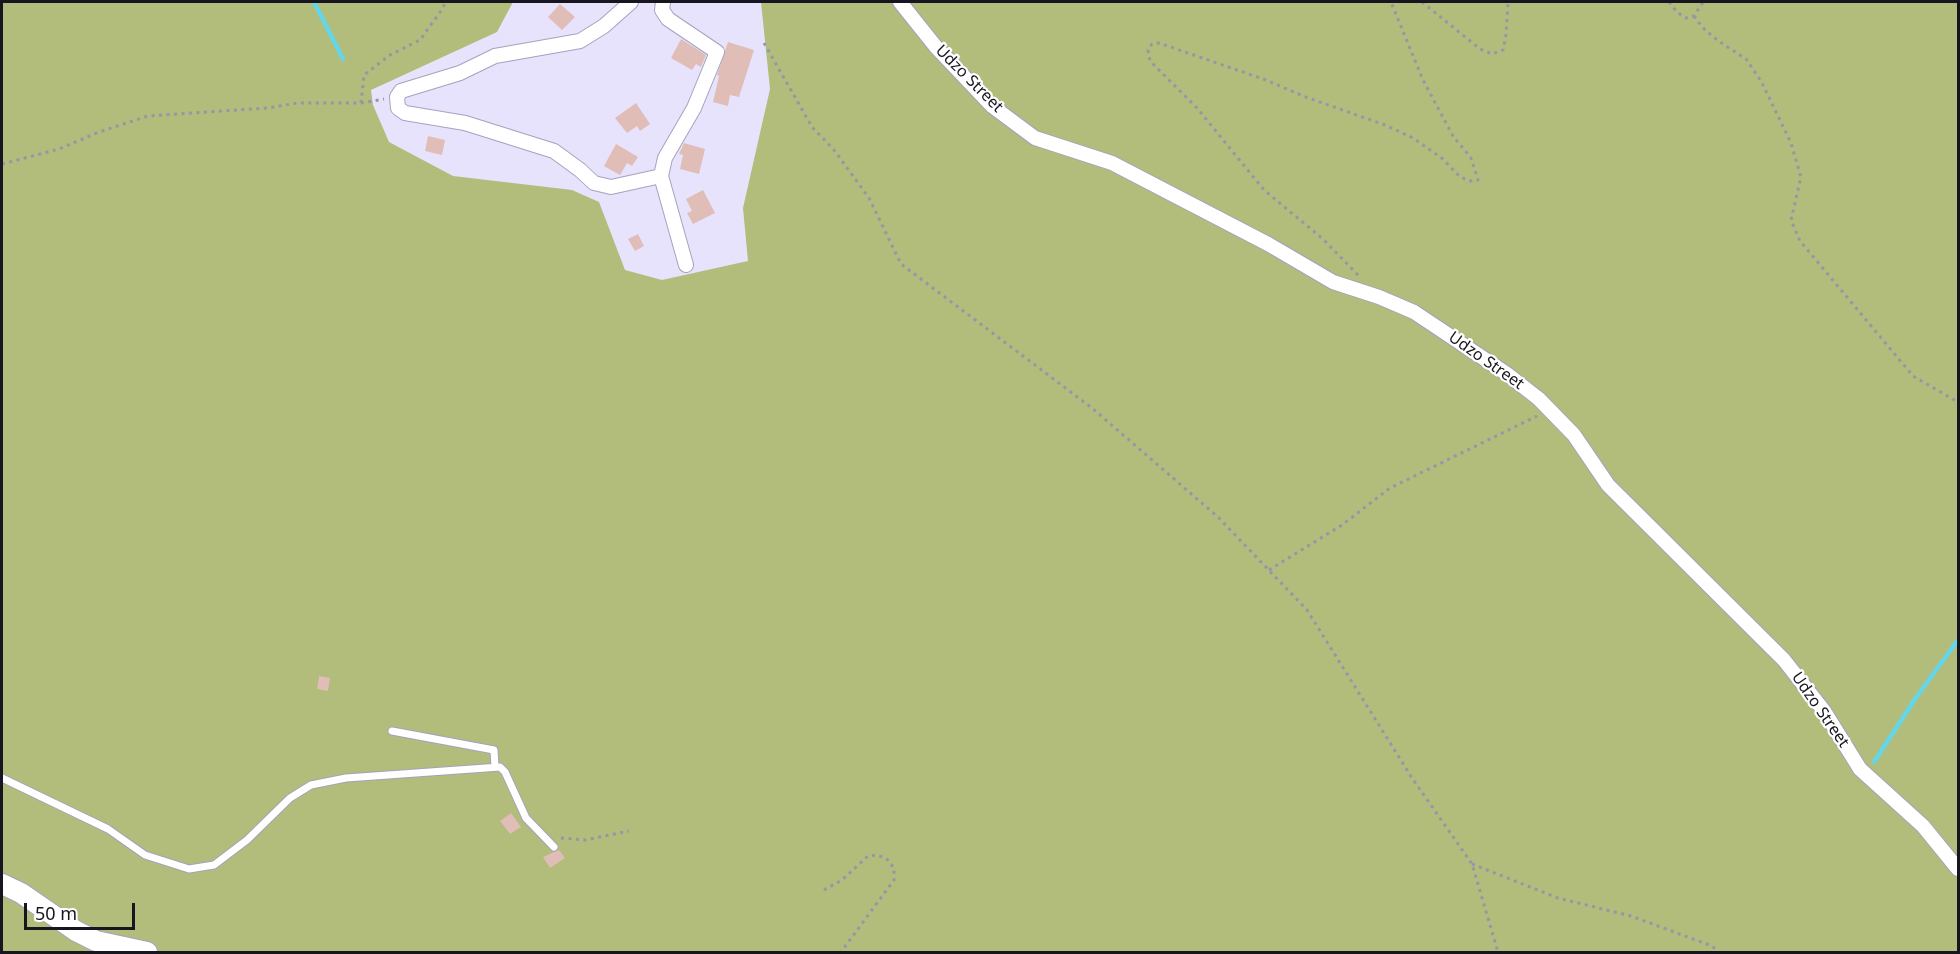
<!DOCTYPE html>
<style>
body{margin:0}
#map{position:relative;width:1960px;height:954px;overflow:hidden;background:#e7e3fc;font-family:"Noto Sans",sans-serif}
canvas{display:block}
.frame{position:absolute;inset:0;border:3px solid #17151f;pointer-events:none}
.scale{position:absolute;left:24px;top:903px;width:111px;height:27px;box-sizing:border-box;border:3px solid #17151f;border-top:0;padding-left:8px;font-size:18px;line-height:21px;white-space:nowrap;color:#17151f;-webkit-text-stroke:4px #fff;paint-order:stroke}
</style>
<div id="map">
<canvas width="1960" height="954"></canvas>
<div class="frame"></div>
<div class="scale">50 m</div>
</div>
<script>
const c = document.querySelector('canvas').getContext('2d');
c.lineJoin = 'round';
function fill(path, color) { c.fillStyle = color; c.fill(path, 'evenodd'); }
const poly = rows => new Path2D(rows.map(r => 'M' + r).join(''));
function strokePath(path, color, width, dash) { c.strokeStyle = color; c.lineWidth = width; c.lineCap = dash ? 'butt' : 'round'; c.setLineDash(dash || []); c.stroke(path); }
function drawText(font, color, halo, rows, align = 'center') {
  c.font = font + ' "Noto Sans",sans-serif'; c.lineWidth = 4.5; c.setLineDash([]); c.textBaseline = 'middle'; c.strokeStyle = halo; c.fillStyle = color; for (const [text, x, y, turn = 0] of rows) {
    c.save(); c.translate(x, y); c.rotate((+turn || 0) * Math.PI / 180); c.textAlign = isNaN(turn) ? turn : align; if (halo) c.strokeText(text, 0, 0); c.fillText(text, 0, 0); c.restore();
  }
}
fill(poly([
 [2,2,513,2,497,32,371,90,373,105,389,142,453,176,572,190,599,202,625,270,662,280,748,261,743,208,770,89,761,2,1958,2,1958,952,2,952]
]), '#b2bc7b');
strokePath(poly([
 [314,2,343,59],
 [1874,762,1915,699,1958,640]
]), '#65d6e9', 4.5);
fill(poly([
 [560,4,575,17,562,30,548,17],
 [681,39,706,55,701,67,696,64,692,70,671,58],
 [728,42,754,50,739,97,730,95,728,106,713,102,719,76,717,75],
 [636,103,650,124,640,131,637,126,627,133,615,118],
 [428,136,445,140,442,155,425,151],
 [684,143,705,149,699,174,680,169,683,155,679,154],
 [616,144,638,157,632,166,627,163,620,175,604,166],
 [703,190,715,213,693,224,687,213,692,211,686,199],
 [638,234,644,246,635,251,628,239],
 [319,676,330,678,328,691,317,689],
 [511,813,521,827,510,834,500,821],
 [559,850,565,858,550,868,543,857]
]), '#e0bdb6');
const lane = poly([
 [392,731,494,750,495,767],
 [2,778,108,829,145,855,189,869,214,865,247,840,290,798,311,785,346,778,500,767,505,772,526,818,554,847]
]);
const street = poly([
 [631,2,604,26,580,41,495,56,460,73,401,91,397,97,398,108,405,113,465,123,554,151,580,170,594,183,611,187,661,176],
 [663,2,662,10,668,19,717,52,694,108,665,158,661,176,686,265],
 [900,2,936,47,992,106,1035,138,1112,163,1268,244,1333,282,1379,297,1414,312,1507,374,1539,399,1574,435,1608,485,1784,660,1824,711,1860,769,1923,826,1958,869]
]);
const secondary = poly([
 [2,884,21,893,76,931,96,941,147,952]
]);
strokePath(lane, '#a6a2be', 9);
strokePath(street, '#a6a2be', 16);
strokePath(secondary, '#a6a2be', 22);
strokePath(poly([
 [1422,2,1480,49,1492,54,1503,50,1506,35,1508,2],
 [1669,2,1677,12,1686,18,1694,16,1703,2],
 [1694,16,1702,27,1717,40,1746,59,1761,81,1791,143,1801,177,1791,220,1800,241,1913,376,1958,402],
 [764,43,812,127,834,150,869,198,901,264,1092,408,1218,517,1307,610,1412,778,1472,864,1498,952],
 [361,103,364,75,390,55,420,40,443,8,445,2],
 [2,164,59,149,99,132,148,116,268,108,297,103,361,103,384,99],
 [1358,275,1323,239,1264,190,1197,108,1150,61,1148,50,1152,44,1159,43,1266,80,1303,96,1385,125,1413,138,1443,159,1460,177,1471,181,1478,180,1471,158,1453,136,1423,80,1391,2],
 [1269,570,1342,525,1390,488,1537,416],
 [561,838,585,840,629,831],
 [1472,864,1558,898,1631,916,1712,946,1718,952],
 [824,890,842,880,868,856,876,855,886,858,894,868,894,880,841,952]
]), '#9895a8', 3, [3, 4.5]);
strokePath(lane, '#fff', 7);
strokePath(street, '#fff', 14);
strokePath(secondary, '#fff', 20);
drawText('16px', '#17151f', '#fff', [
 ["Udzo Street",969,79,45],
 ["Udzo Street",1486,361,35],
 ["Udzo Street",1820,710,55]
]);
</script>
